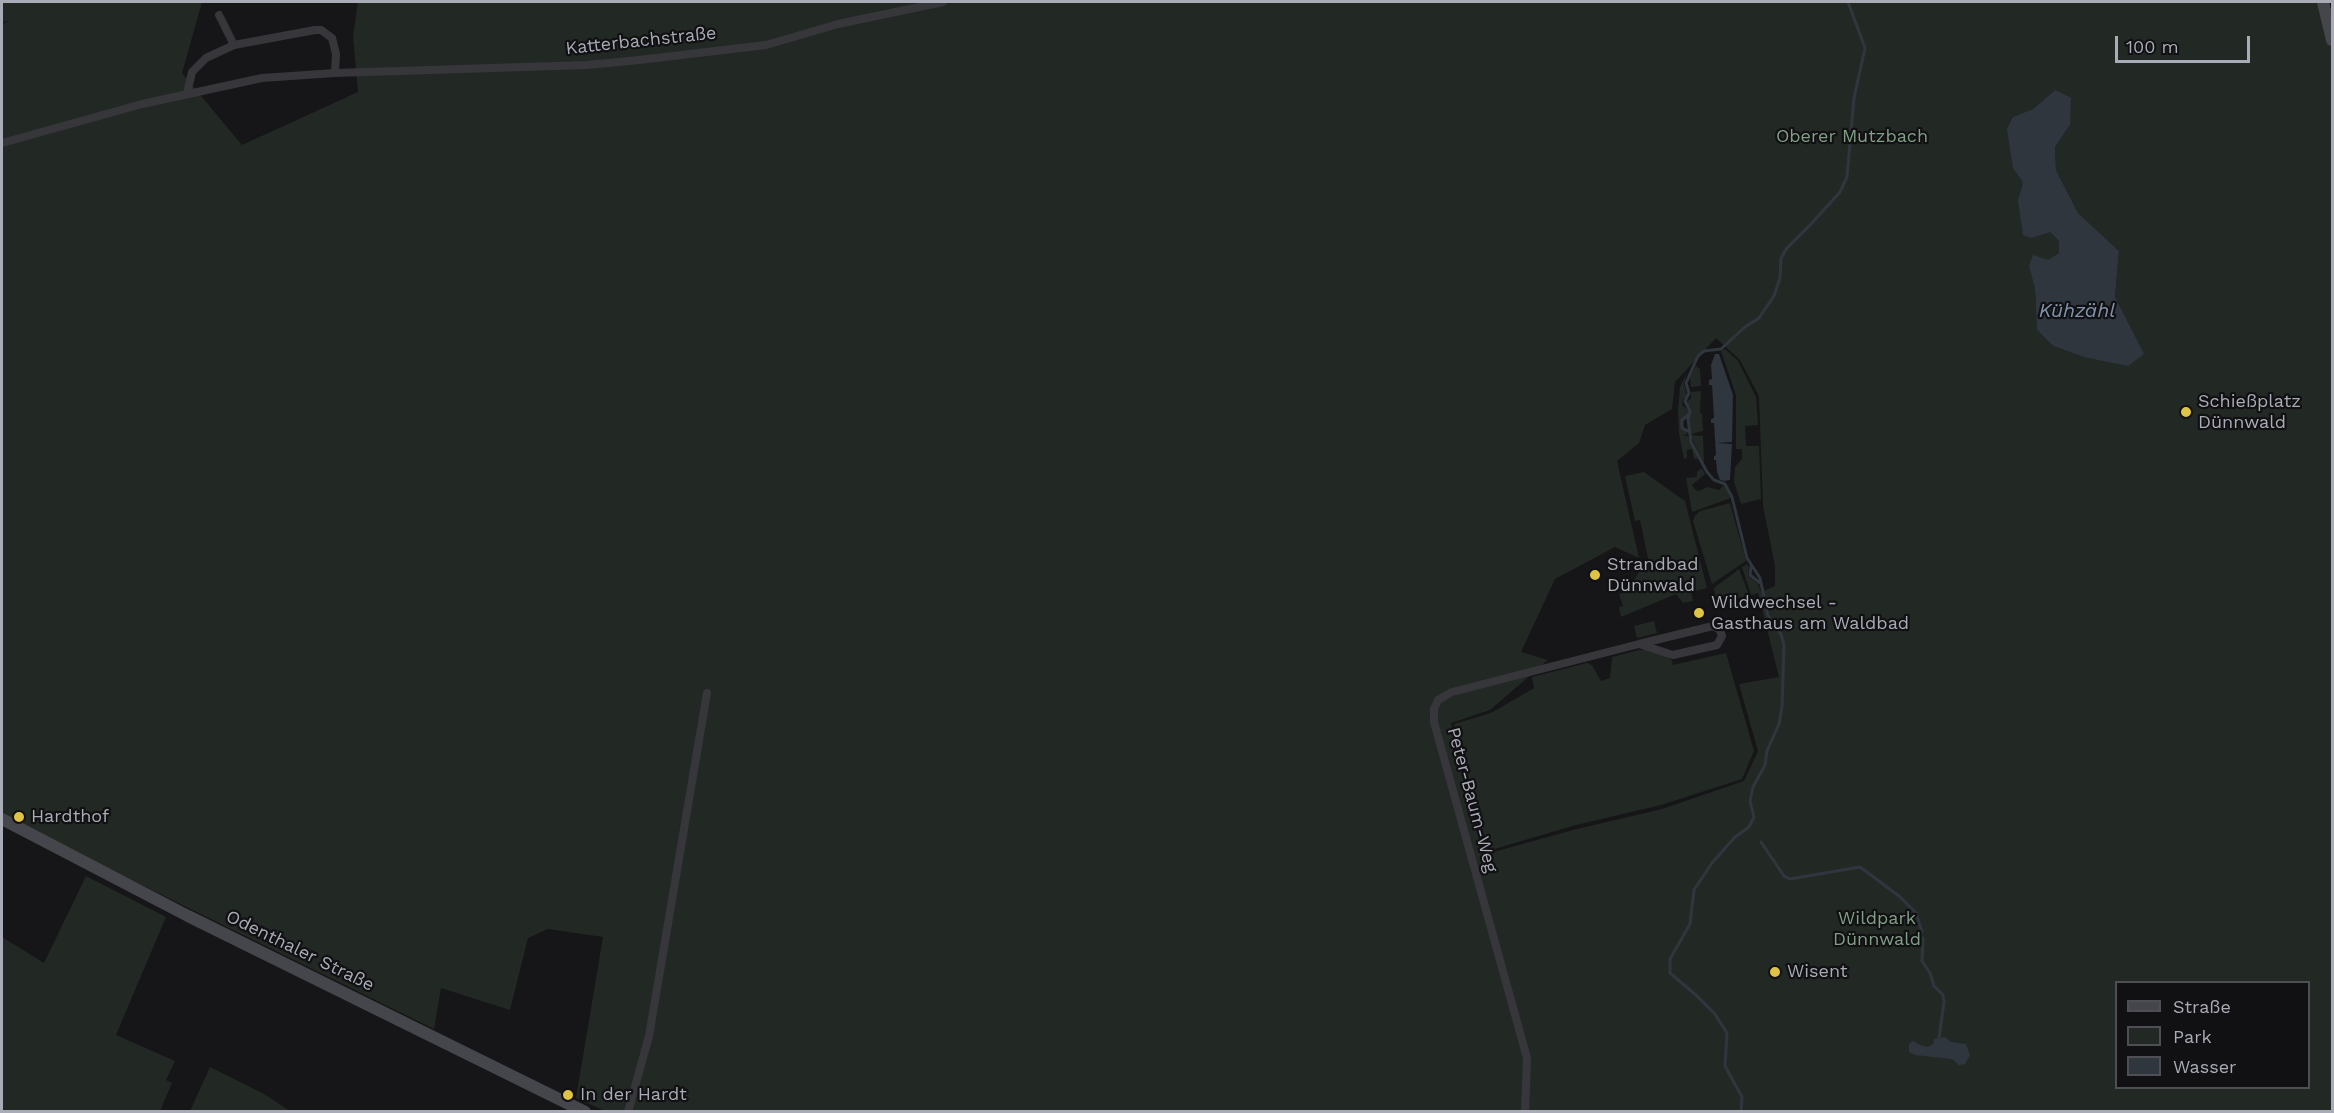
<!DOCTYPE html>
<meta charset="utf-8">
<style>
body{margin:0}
#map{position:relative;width:2334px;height:1113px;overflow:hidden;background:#161517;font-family:"Work Sans",sans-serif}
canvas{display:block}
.frame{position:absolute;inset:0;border:3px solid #a9abb6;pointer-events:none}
.legend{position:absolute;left:2115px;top:981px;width:195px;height:108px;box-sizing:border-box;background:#111012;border:2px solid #4e4e54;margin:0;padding:8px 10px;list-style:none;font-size:18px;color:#a9abb6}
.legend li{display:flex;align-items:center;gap:12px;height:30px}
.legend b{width:30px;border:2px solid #4e4e54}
.scale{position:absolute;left:2115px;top:36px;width:135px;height:27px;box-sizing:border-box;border:3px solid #a9abb6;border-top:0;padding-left:8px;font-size:18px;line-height:21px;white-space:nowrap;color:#a9abb6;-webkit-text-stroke:4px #111012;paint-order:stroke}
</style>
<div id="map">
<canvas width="2334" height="1113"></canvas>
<div class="frame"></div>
<ul class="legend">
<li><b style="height:8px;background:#45464b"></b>Straße</li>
<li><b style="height:16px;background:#222924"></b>Park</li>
<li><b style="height:16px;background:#30363e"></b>Wasser</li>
</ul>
<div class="scale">100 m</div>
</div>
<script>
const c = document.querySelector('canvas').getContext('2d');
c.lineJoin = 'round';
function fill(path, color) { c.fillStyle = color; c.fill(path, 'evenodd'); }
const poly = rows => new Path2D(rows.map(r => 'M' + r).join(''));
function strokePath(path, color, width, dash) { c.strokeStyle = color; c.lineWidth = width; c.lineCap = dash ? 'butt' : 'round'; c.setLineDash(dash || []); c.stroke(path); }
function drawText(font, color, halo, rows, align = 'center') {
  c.font = font + ' "Work Sans",sans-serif'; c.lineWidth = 4.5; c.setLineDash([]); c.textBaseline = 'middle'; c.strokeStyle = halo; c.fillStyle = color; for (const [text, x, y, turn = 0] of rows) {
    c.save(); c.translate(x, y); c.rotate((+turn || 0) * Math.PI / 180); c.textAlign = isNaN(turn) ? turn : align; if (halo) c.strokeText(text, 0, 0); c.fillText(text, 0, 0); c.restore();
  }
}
fill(poly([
 [2,2,202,2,182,73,242,145,358,92,353,36,358,2,2319,2,2332,36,2332,1111,605,1111,576,1098,603,937,548,929,528,938,510,1010,441,988,434,1029,2,816,2,24,9,21,2,22],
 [2055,90,2070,125,2055,147,2056,170,2078,213,2119,251,2115,297,2125,318,2084,357,2053,346,2037,330,2035,289,2029,265,2049,260,2059,253,2059,241,2050,232,2032,238,2018,200,2023,182,2013,117,2033,109],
 [1716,338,1740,360,1759,396,1763,506,1775,566,1775,586,1761,592,1758,584,1748,576,1749,567,1747,564,1742,567,1751,595,1758,593,1779,677,1739,684,1758,751,1744,781,1662,809,1577,829,1486,854,1451,723,1490,710,1548,660,1521,652,1555,579,1615,547,1639,558,1617,461,1639,443,1645,425,1672,409,1675,382],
 [2116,982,2308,982,2308,1088,2116,1088],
 [1725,349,1738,361,1756,397,1758,425,1745,426,1746,446,1759,446,1761,499,1741,504,1734,482,1735,467,1742,459,1742,449,1736,449,1736,395,1721,351],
 [1696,366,1700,369,1701,386,1691,387,1690,377],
 [1687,372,1684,383,1687,397,1683,399,1682,405,1688,410,1688,413,1681,419,1681,429,1687,431,1687,434,1683,436,1688,436,1698,459,1694,459,1692,449,1687,450,1687,458,1684,459,1679,434,1678,411,1680,387],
 [1701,391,1700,412,1702,414,1703,431,1691,434,1689,420,1691,408,1687,404,1687,402,1691,398,1691,392],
 [1691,435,1703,436,1704,463,1693,441],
 [1702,468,1705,474,1692,485,1694,489,1699,491,1707,487,1719,490,1724,485,1731,498,1692,512,1686,478,1697,477,1697,472],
 [1644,472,1685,501,1707,588,1691,592,1693,601,1683,603,1676,594,1621,617,1619,607,1623,606,1619,594,1637,590,1634,580,1648,558,1640,520,1635,521,1625,476],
 [1730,503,1746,561,1712,584,1693,521,1695,516,1700,511],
 [1739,569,1749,595,1732,600,1730,594,1716,597,1714,588],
 [1654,621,1657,633,1637,638,1634,626],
 [1639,650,1654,650,1671,659,1673,665,1726,653,1754,751,1742,779,1661,805,1576,825,1488,851,1454,724,1491,713,1534,688,1532,677,1587,663,1592,665,1601,681,1610,678,1612,657],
 [86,876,166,917,116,1035,175,1061,166,1080,172,1083,160,1111,2,1111,2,937,44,963],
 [210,1067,264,1094,290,1111,190,1111]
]), '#222924');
fill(poly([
 [2055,90,2071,98,2070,125,2055,147,2056,170,2078,213,2119,251,2115,297,2144,354,2128,366,2084,357,2053,346,2037,330,2035,289,2029,266,2033,255,2048,260,2059,253,2059,241,2050,232,2032,238,2023,235,2018,200,2023,182,2013,168,2007,129,2013,117,2033,109],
 [1715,354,1719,354,1733,395,1732,442,1717,443,1732,444,1730,480,1724,481,1720,480,1717,472,1716,460,1714,460,1714,456,1716,455,1714,423,1711,423,1711,419,1714,418,1712,385,1709,385,1709,380,1712,379,1711,365],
 [1945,1037,1951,1042,1966,1044,1970,1055,1965,1064,1959,1065,1952,1059,1915,1055,1909,1052,1909,1044,1913,1041,1922,1046,1928,1047,1933,1044,1934,1039]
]), '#30363e');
strokePath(poly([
 [1688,431,1682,428,1682,420,1689,414],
 [1751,567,1750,575,1760,583],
 [1761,842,1784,876,1790,879,1860,867,1899,896,1916,913,1922,932],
 [1923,938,1922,961,1930,973,1934,986,1943,995,1944,1002,1939,1038],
 [1741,1112,1742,1097,1725,1066,1727,1033,1715,1014,1696,995,1670,973,1670,959,1690,924,1694,890,1712,863,1735,837,1749,827,1754,817,1750,801,1753,787,1765,765,1767,751,1779,724,1782,707,1784,645,1781,634,1768,616,1760,578,1747,558,1732,497,1725,484,1714,480,1707,472,1691,442,1688,419,1690,411,1685,401,1689,393,1686,383,1698,356,1704,351,1721,349,1745,327,1759,318,1774,296,1780,278,1781,258,1787,248,1812,223,1840,192,1847,177,1854,98,1865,48,1848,2]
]), '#30363e', 3);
strokePath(poly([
 [219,15,234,45],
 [187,93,192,72,206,58,234,45,315,30,321,30,332,38,336,54,335,73],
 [2,143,142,104,262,78,335,73,587,65,639,60,766,45,838,24,943,2],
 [1713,626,1720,630,1722,636,1717,645,1673,655,1639,644,1713,626],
 [628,1112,649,1036,707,693],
 [1525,1112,1527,1058,1434,722,1434,709,1438,700,1452,692,1639,644]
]), '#37373b', 8);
strokePath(poly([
 [2323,2,2332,40],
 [2,819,188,916,585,1112]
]), '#45464b', 12);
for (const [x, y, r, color] of [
 [2186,412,6,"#dfc345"],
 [1595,575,6,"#dfc345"],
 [1699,613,6,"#dfc345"],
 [19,817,6,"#dfc345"],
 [1775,972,6,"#dfc345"],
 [568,1095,6,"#dfc345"]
]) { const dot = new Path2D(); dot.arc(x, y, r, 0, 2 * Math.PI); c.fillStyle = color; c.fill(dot); strokePath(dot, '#111012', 2); }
drawText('18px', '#a9abb6', '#111012', [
 ["Katterbachstraße",641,41,-6],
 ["Peter-Baum-Weg",1472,800,75],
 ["Odenthaler Straße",300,951,26]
]);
drawText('18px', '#829f88', '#111012', [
 ["Oberer Mutzbach",1852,137],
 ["Wildpark",1877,919],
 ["Dünnwald",1877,940]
]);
drawText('18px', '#a9abb6', '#111012', [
 ["Schießplatz",2198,402],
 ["Dünnwald",2198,423],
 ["Strandbad",1607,565],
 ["Dünnwald",1607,586],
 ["Wildwechsel -",1711,603],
 ["Gasthaus am Waldbad",1711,624],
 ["Hardthof",31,817],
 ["Wisent",1787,972],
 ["In der Hardt",580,1095]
], 'left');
drawText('italic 20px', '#8393ad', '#111012', [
 ["Kühzähl",2077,311]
]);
</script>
